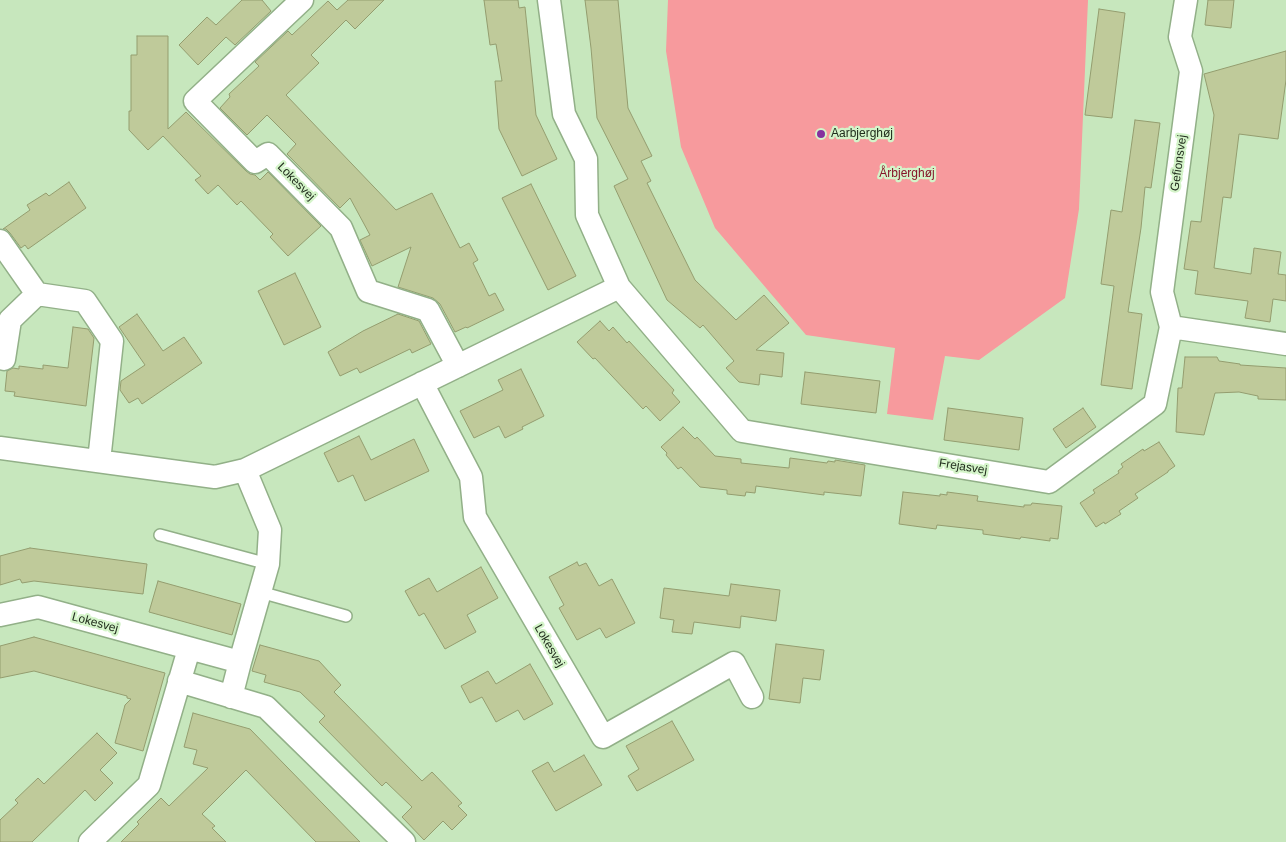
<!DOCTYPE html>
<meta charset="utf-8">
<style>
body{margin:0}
canvas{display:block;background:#c7e7bd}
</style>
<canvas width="1286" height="842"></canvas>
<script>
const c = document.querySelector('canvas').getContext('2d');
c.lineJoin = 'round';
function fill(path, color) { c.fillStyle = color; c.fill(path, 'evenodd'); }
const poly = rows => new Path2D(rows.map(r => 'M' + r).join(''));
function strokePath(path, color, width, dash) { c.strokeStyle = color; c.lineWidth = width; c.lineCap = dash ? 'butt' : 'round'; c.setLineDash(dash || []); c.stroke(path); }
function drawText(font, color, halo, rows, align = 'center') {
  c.font = font + ' Helvetica,sans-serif'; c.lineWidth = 4.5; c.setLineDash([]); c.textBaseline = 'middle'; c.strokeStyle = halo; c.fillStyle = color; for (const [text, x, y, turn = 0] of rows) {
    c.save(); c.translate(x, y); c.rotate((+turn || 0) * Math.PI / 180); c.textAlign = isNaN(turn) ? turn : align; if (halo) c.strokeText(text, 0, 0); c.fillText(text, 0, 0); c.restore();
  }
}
fill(poly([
 [668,0,1088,0,1079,209,1065,298,979,360,945,356,933,420,887,414,895,348,806,335,715,228,681,147,666,51]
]), '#f79a9d');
const building = poly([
 [242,0,262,0,271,11,235,45,226,37,198,65,179,45,207,17,216,25,242,0],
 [348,0,384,0,355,29,346,20,311,55,319,63,286,95,396,210,432,193,460,248,469,243,478,260,473,263,489,296,495,293,504,310,467,328,466,327,455,332,440,304,433,298,398,287,411,247,372,266,360,240,370,235,350,198,340,208,287,154,296,144,267,115,247,135,220,108,230,97,229,94,259,66,255,62,288,31,292,35,328,1,337,10,348,0],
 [484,0,518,0,519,8,525,7,536,115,557,159,522,176,499,129,495,81,502,81,496,44,490,45,484,0],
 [585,0,618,0,628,108,652,156,641,161,651,181,647,183,695,280,736,320,764,295,789,323,756,350,784,353,782,377,760,374,759,385,739,382,726,368,734,361,703,325,700,328,667,300,614,186,628,179,597,118,591,48,585,0],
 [1208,0,1234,0,1231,28,1205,25,1208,0],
 [1099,9,1125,13,1112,118,1085,115,1099,9],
 [137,36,168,36,168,129,186,112,246,171,250,174,255,175,260,180,268,172,321,226,288,256,270,237,273,234,241,201,237,205,218,185,208,194,195,180,201,176,163,136,148,150,129,130,129,111,131,111,131,55,137,55,137,36],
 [1286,51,1286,80,1278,139,1239,134,1231,198,1223,197,1214,268,1251,274,1254,248,1281,252,1278,274,1286,275,1286,301,1273,299,1270,322,1245,318,1248,301,1195,294,1198,271,1184,269,1191,221,1201,222,1214,115,1204,74,1286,51],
 [1135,120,1160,123,1151,188,1145,187,1141,228,1128,312,1142,314,1132,389,1101,385,1114,286,1101,284,1111,210,1122,212,1135,120],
 [69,182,86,208,28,249,25,245,21,248,10,233,6,229,3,229,30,210,27,205,46,193,49,196,69,182],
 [531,184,576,276,548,290,502,198,531,184],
 [295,273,321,327,284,345,258,291,295,273],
 [137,314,163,351,184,337,202,363,142,404,138,398,129,403,120,390,121,381,145,365,119,327,137,314],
 [398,314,419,321,431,344,412,353,410,349,360,373,357,368,340,376,328,352,363,331,398,314],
 [600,321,609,331,613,327,627,343,629,341,674,390,672,393,680,402,660,421,646,406,643,409,595,358,593,359,577,342,600,321],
 [73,327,88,329,94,338,86,406,14,396,15,392,5,391,7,371,13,368,19,369,19,366,43,369,43,365,68,368,73,327],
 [1185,357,1217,357,1219,361,1240,364,1240,365,1286,368,1286,400,1258,399,1258,396,1239,392,1215,393,1204,435,1176,432,1178,388,1182,388,1185,357],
 [521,369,544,416,522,427,523,429,505,438,499,426,474,438,460,411,503,390,498,380,521,369],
 [805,372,880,381,876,413,801,404,805,372],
 [948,408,1023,418,1019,450,944,440,948,408],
 [1083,408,1096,427,1066,448,1053,429,1083,408],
 [683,427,695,439,697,437,715,456,741,459,741,463,789,468,790,458,827,463,828,461,835,462,835,460,865,465,861,496,824,492,824,495,756,486,755,493,746,492,745,496,727,494,727,490,700,487,681,467,678,469,666,455,667,453,661,447,683,427],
 [359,436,371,460,414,439,429,471,365,501,353,475,338,482,324,453,359,436],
 [1159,442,1175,466,1168,471,1168,472,1135,494,1138,498,1119,511,1121,514,1105,524,1104,522,1096,527,1080,503,1095,493,1093,490,1119,473,1118,471,1123,467,1121,464,1143,449,1144,451,1159,442],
 [903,492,940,496,940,494,947,495,947,492,978,496,977,501,1024,507,1024,505,1031,505,1032,503,1062,506,1058,539,1050,538,1050,541,1021,537,1020,539,983,534,983,530,937,525,936,529,899,524,903,492],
 [30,548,147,564,143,594,34,581,22,583,20,579,0,585,0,556,30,548],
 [577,562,579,566,586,563,599,586,612,579,635,623,606,638,600,628,577,640,559,608,564,605,549,577,577,562],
 [481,567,498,598,467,615,476,632,445,649,424,613,419,616,405,591,429,578,437,592,481,567],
 [158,581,241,604,232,635,149,612,158,581],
 [731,584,780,590,776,621,741,616,740,628,694,622,692,634,672,632,674,620,660,618,664,588,729,596,731,584],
 [34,637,165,673,143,751,115,743,125,705,131,699,127,698,127,696,34,671,0,678,0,646,34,637],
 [776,644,824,650,820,680,803,678,800,703,769,699,776,644],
 [260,645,319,661,341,685,334,692,422,781,432,772,462,803,458,806,467,815,452,830,443,821,424,840,402,817,412,807,386,782,382,786,319,722,325,716,300,692,264,682,266,675,252,671,260,645],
 [530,664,553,704,524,720,518,710,496,722,482,697,470,703,461,686,488,671,496,684,530,664],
 [193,713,250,729,360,842,316,842,246,770,202,814,215,826,212,828,226,842,121,842,139,824,137,822,161,798,169,806,208,768,193,764,197,750,184,747,193,713],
 [672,721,694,760,637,791,628,776,639,769,626,746,672,721],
 [97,733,117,753,100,770,113,783,95,801,85,790,32,842,0,842,0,820,18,803,15,800,38,778,44,784,97,733],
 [584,755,602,785,556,811,532,771,548,762,554,772,584,755]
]);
fill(building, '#bfca9a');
strokePath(building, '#949d6f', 1);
const lane = poly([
 [160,535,268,564],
 [260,592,346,616]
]);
const street = poly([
 [302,0,195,101,255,162,268,154,341,228,368,291,428,310,458,366],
 [0,241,37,294],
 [619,287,742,431,1049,482,1155,404,1171,327,1286,344],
 [1171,327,1162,292,1191,71,1180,37,1186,0],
 [4,359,10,320,37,294,85,301,112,341,99,461],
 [422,383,471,477,475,517,603,737,734,663,752,697],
 [0,448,215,477,245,470,619,287,587,215,586,159,564,114,549,0],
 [0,615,38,607,240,662],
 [179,681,266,707,404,842],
 [231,697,240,662,268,564,270,530,245,470],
 [90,842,149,785,189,649]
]);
strokePath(lane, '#92b088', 14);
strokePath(street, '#92b088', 25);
strokePath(lane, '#fff', 11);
strokePath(street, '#fff', 22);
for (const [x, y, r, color] of [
 [821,134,5,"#85309e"]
]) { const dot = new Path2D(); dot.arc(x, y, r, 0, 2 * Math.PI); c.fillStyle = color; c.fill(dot); strokePath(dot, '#d4f4c9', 2); }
drawText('12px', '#212d1d', '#d4f4c9', [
 ["Aarbjerghøj",831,134]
], 'left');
drawText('12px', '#212d1d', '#d4f4c9', [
 ["Gefionsvej",1179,163,-82],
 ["Lokesvej",296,182,45],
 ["Frejasvej",963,467,9],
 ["Lokesvej",95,623,15],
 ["Lokesvej",549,646,60]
]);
drawText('12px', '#861529', '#d4f4c9', [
 ["Årbjerghøj",907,174]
]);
</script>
